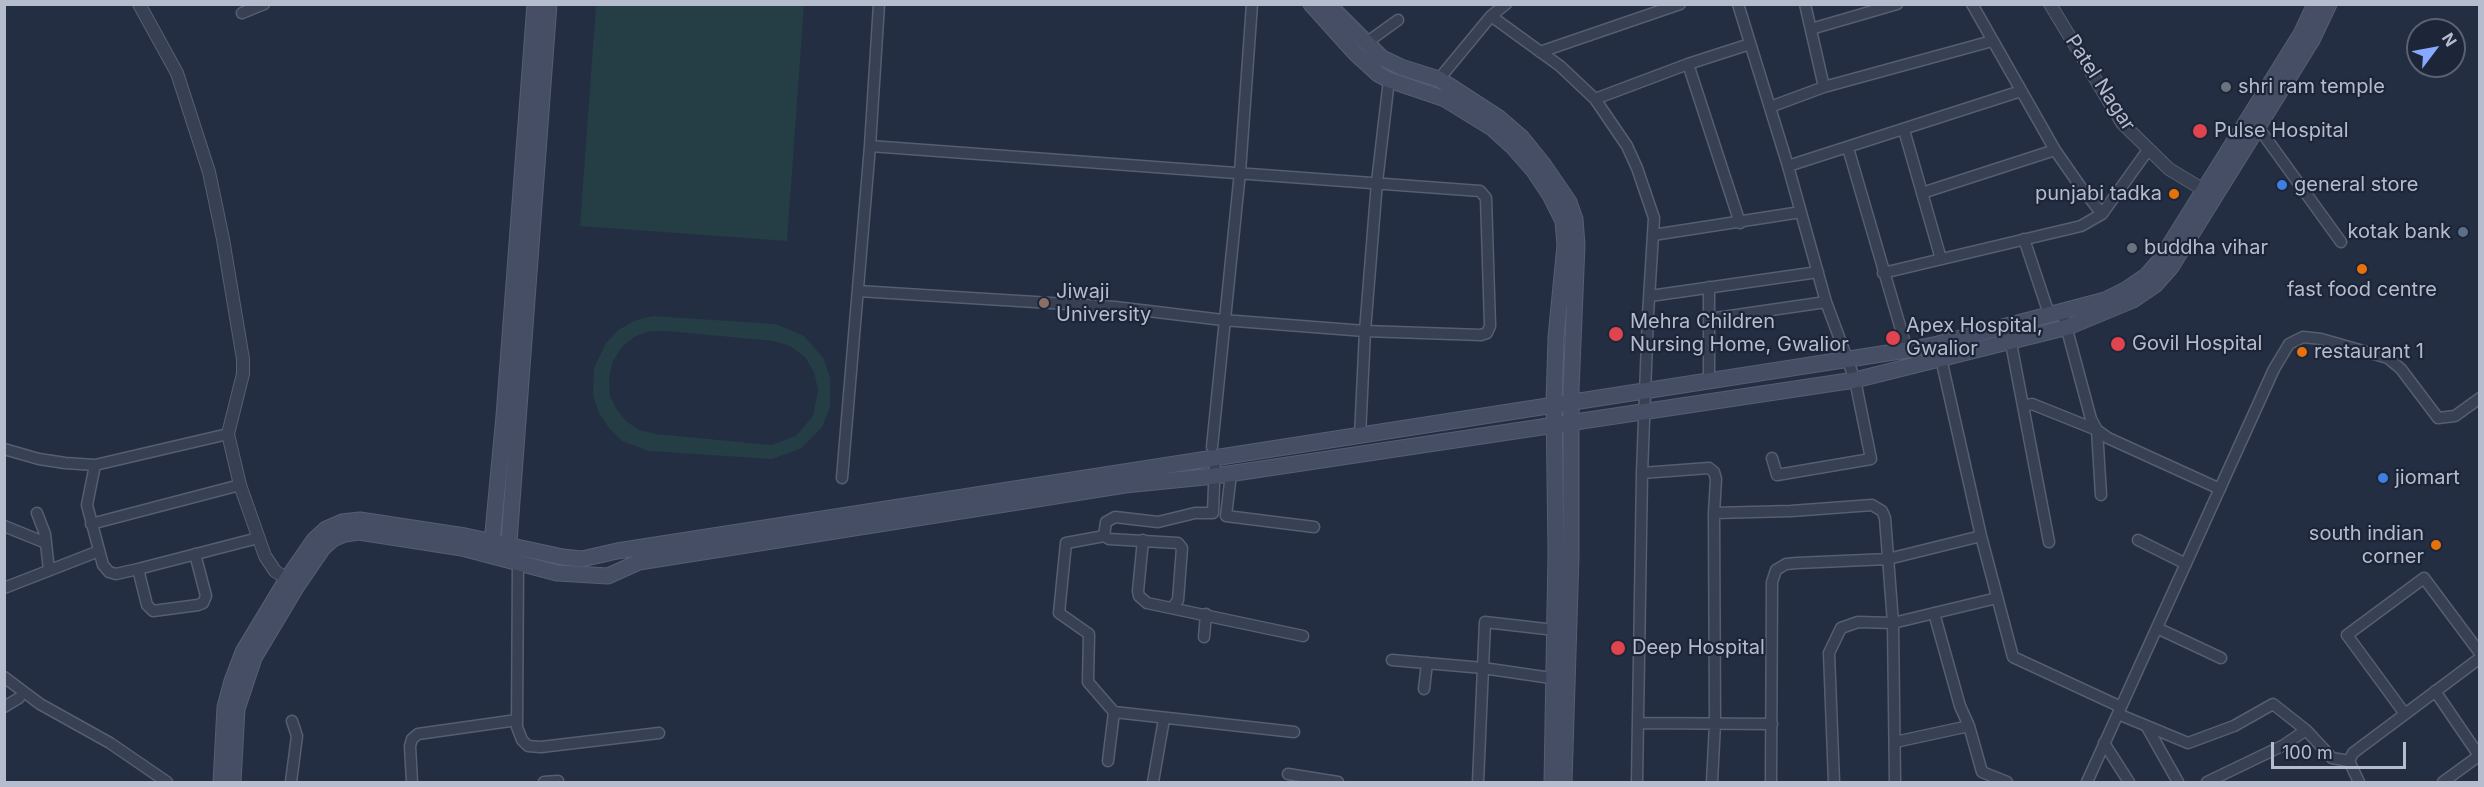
<!DOCTYPE html>
<style>
body{margin:0}
#map{position:relative;width:2484px;height:787px;overflow:hidden;background:#232e43;font-family:Inter,sans-serif}
canvas{display:block}
.frame{position:absolute;inset:0;border:6px solid #b5bccd;pointer-events:none}
.north{position:absolute;left:2406px;top:18px;width:60px;height:60px;box-sizing:border-box;background:#1d2538;border:2px solid #5a6174;border-radius:50%;rotate:58deg;font-size:16px;font-weight:700;line-height:24px;text-align:center;color:#b5bccd}
.north::after{content:'';display:block;margin:auto;width:21px;height:27px;background:#88a9ff;clip-path:polygon(50% 0,100% 100%,50% 72%,0 100%)}
.scale{position:absolute;left:2271px;top:742px;width:135px;height:27px;box-sizing:border-box;border:3px solid #b5bccd;border-top:0;padding-left:8px;font-size:18px;line-height:21px;white-space:nowrap;color:#b5bccd;-webkit-text-stroke:4px #1d2538;paint-order:stroke}
</style>
<div id="map">
<canvas width="2484" height="787"></canvas>
<div class="frame"></div>
<div class="north">N</div>
<div class="scale">100 m</div>
</div>
<script>
const c = document.querySelector('canvas').getContext('2d');
c.lineJoin = 'round';
function fill(path, color) { c.fillStyle = color; c.fill(path, 'evenodd'); }
const poly = rows => new Path2D(rows.map(r => 'M' + r).join(''));
function strokePath(path, color, width, dash) { c.strokeStyle = color; c.lineWidth = width; c.lineCap = dash ? 'butt' : 'round'; c.setLineDash(dash || []); c.stroke(path); }
function drawText(font, color, halo, rows, align = 'center') {
  c.font = font + ' Inter,sans-serif'; c.lineWidth = 4.5; c.setLineDash([]); c.textBaseline = 'middle'; c.strokeStyle = halo; c.fillStyle = color; for (const [text, x, y, turn = 0] of rows) {
    c.save(); c.translate(x, y); c.rotate((+turn || 0) * Math.PI / 180); c.textAlign = isNaN(turn) ? turn : align; if (halo) c.strokeText(text, 0, 0); c.fillText(text, 0, 0); c.restore();
  }
}
fill(poly([
 [596,5,804,5,787,241,580,226],
 [652,316,776,324,804,336,824,359,830,378,830,408,822,427,800,449,772,459,649,451,622,441,609,428,599,413,593,395,594,368,606,343,618,330,634,321],
 [650,331,668,331,773,341,790,346,805,357,814,372,818,390,813,416,796,436,771,445,656,434,640,430,627,422,617,410,610,396,609,380,612,363,621,348,634,337]
]), '#253d44');
const minor = poly([
 [1738,4,1788,166,1826,302,1855,380,1871,459,1777,475,1772,458],
 [1972,4,2055,150,2080,186,2102,214,2148,150],
 [242,13,264,4],
 [1491,16,1560,66,1595,99,1627,146,1637,168,1654,218,1648,315,1642,473,1637,782],
 [1811,29,1897,4],
 [1366,43,1398,20],
 [1540,52,1680,4],
 [1688,64,1740,223],
 [1439,79,1491,16,1506,4],
 [1824,87,1992,41],
 [1595,99,1688,64,1750,44],
 [1770,107,1824,87,1805,4],
 [2258,127,2341,242],
 [1904,130,1941,259],
 [1848,148,1907,350],
 [1788,166,2021,91],
 [1922,193,2055,150],
 [1653,235,1801,212],
 [2024,239,2049,314],
 [1883,273,2081,226,2102,214],
 [1709,287,1709,382],
 [858,291,1115,307,1223,320,1365,331,1481,335,1487,333,1490,326,1486,198,1480,191,870,146],
 [1650,296,1818,272],
 [2062,311,2091,419,2097,430,2108,438,2220,489],
 [1709,319,1826,302],
 [2004,325,2011,343,2049,542],
 [1940,354,1981,536,2013,657,2121,707],
 [2023,406,2032,404,2097,430,2101,495],
 [1360,436,1365,331,1377,182,1389,80],
 [1212,447,1240,172,1252,4],
 [4,449,39,459,65,463,95,465,228,434],
 [95,465,87,505,103,565,109,572,116,574,138,569,258,538],
 [1642,473,1709,468,1714,472,1716,479,1714,513,1715,724,1712,782],
 [1231,474,1226,516,1314,527],
 [842,478,870,146,879,4],
 [37,513,45,534,49,570],
 [1714,513,1791,511,1872,505,1882,511,1885,518,1893,623,1895,782],
 [91,524,240,485],
 [4,526,46,543],
 [1104,536,1066,543,1059,613,1089,634,1088,682,1114,712],
 [1143,540,1138,591,1139,596,1147,603,1303,636],
 [2138,540,2186,564],
 [518,563,517,727,522,740,528,746,541,747,659,733],
 [138,569,147,605,153,611,198,605,203,603,206,596,195,554],
 [4,588,99,551],
 [1173,607,1178,600,1182,548,1178,543,1109,539,1104,536,1106,522,1115,517,1158,522,1195,513,1213,513,1215,459],
 [2157,628,2221,658],
 [1204,637,1206,614],
 [1392,660,1483,668,1558,679],
 [4,677,40,704,110,743,167,782],
 [1424,689,1427,663],
 [2435,691,2480,757],
 [4,707,19,698],
 [2118,714,2188,743,2234,726,2273,704,2306,730,2332,758,2349,761],
 [2405,714,2347,635,2424,578,2480,653],
 [1639,723,1772,724],
 [1969,726,1982,772,2007,782],
 [2147,727,2178,782],
 [1895,742,1969,726,1960,706,1934,613],
 [2104,743,2129,782],
 [1108,761,1114,712,1294,732],
 [1288,774,1338,782],
 [291,782,297,736,292,721],
 [412,782,410,746,412,739,418,734,517,720],
 [544,782,558,781],
 [1153,782,1164,719],
 [1478,782,1485,622,1555,630],
 [1771,782,1772,582,1776,570,1786,564,1797,563,1888,559,1981,536],
 [1834,782,1829,653,1841,628,1858,622,1893,623,1997,598],
 [2087,782,2274,369,2289,344,2303,337,2321,339,2388,358,2401,369,2438,418,2455,416,2480,398],
 [2207,782,2284,745,2306,730],
 [2359,782,2349,761,2353,753,2480,658],
 [2443,782,2480,755]
]);
const tertiary = poly([
 [139,4,177,73,209,172,223,239,243,359,243,374,228,434,240,485,265,556,275,571,293,583],
 [2050,4,2122,123,2169,169,2212,195]
]);
const secondary = poly([
 [1311,4,1356,54,1378,74,1389,80,1445,99,1492,128,1513,147,1534,171,1550,195,1563,221,1565,245,1556,337,1554,404,1556,552,1552,782],
 [1328,4,1382,58,1401,67,1439,79,1499,118,1522,138,1543,164,1569,202,1575,219,1577,245,1571,391,1571,557,1564,782],
 [491,553,504,416,535,4],
 [508,555,549,4],
 [221,782,225,707,232,681,243,652,287,579,314,540,326,529,342,522,360,520,465,536,563,557,582,559,617,551,1907,350,1938,344,2105,300,2127,289,2146,276,2161,259,2301,34,2315,4],
 [233,782,237,709,254,658,297,586,323,548,333,539,345,534,359,532,462,548,557,573,608,576,639,562,1125,485,1215,476,1855,380,2068,327,2133,300,2155,285,2171,267,2312,40,2329,4]
]);
strokePath(minor, '#565e70', 13);
strokePath(tertiary, '#565e70', 14);
strokePath(secondary, '#565e70', 17);
strokePath(minor, '#384053', 10);
strokePath(tertiary, '#384053', 12);
strokePath(secondary, '#464e66', 15);
for (const [x, y, r, color] of [
 [2226,87,6,"#6b7280"],
 [2200,131,8,"#e0444e"],
 [2282,185,6,"#3f7fe0"],
 [2174,194,6,"#e8710a"],
 [2463,232,6,"#5c6f8a"],
 [2132,248,6,"#6b7280"],
 [2362,269,6,"#e8710a"],
 [1044,303,6,"#8d6e63"],
 [1616,334,8,"#e0444e"],
 [1893,338,8,"#e0444e"],
 [2118,344,8,"#e0444e"],
 [2302,352,6,"#e8710a"],
 [2383,478,6,"#3f7fe0"],
 [2436,545,6,"#e8710a"],
 [1618,648,8,"#e0444e"]
]) { const dot = new Path2D(); dot.arc(x, y, r, 0, 2 * Math.PI); c.fillStyle = color; c.fill(dot); strokePath(dot, '#1d2538', 2); }
drawText('20px', '#b5bccd', '#1d2538', [
 ["Patel Nagar",2100,83,57]
]);
drawText('20px', '#b5bccd', '#1d2538', [
 ["shri ram temple",2238,87],
 ["Pulse Hospital",2214,131],
 ["general store",2294,185],
 ["punjabi tadka",2162,194,"right"],
 ["kotak bank",2451,232,"right"],
 ["buddha vihar",2144,248],
 ["fast food centre",2362,290,"center"],
 ["Jiwaji",1056,292],
 ["University",1056,315],
 ["Mehra Children",1630,322],
 ["Nursing Home, Gwalior",1630,345],
 ["Apex Hospital,",1906,326],
 ["Gwalior",1906,349],
 ["Govil Hospital",2132,344],
 ["restaurant 1",2314,352],
 ["jiomart",2395,478],
 ["south indian",2424,534,"right"],
 ["corner",2424,557,"right"],
 ["Deep Hospital",1632,648]
], 'left');
</script>
